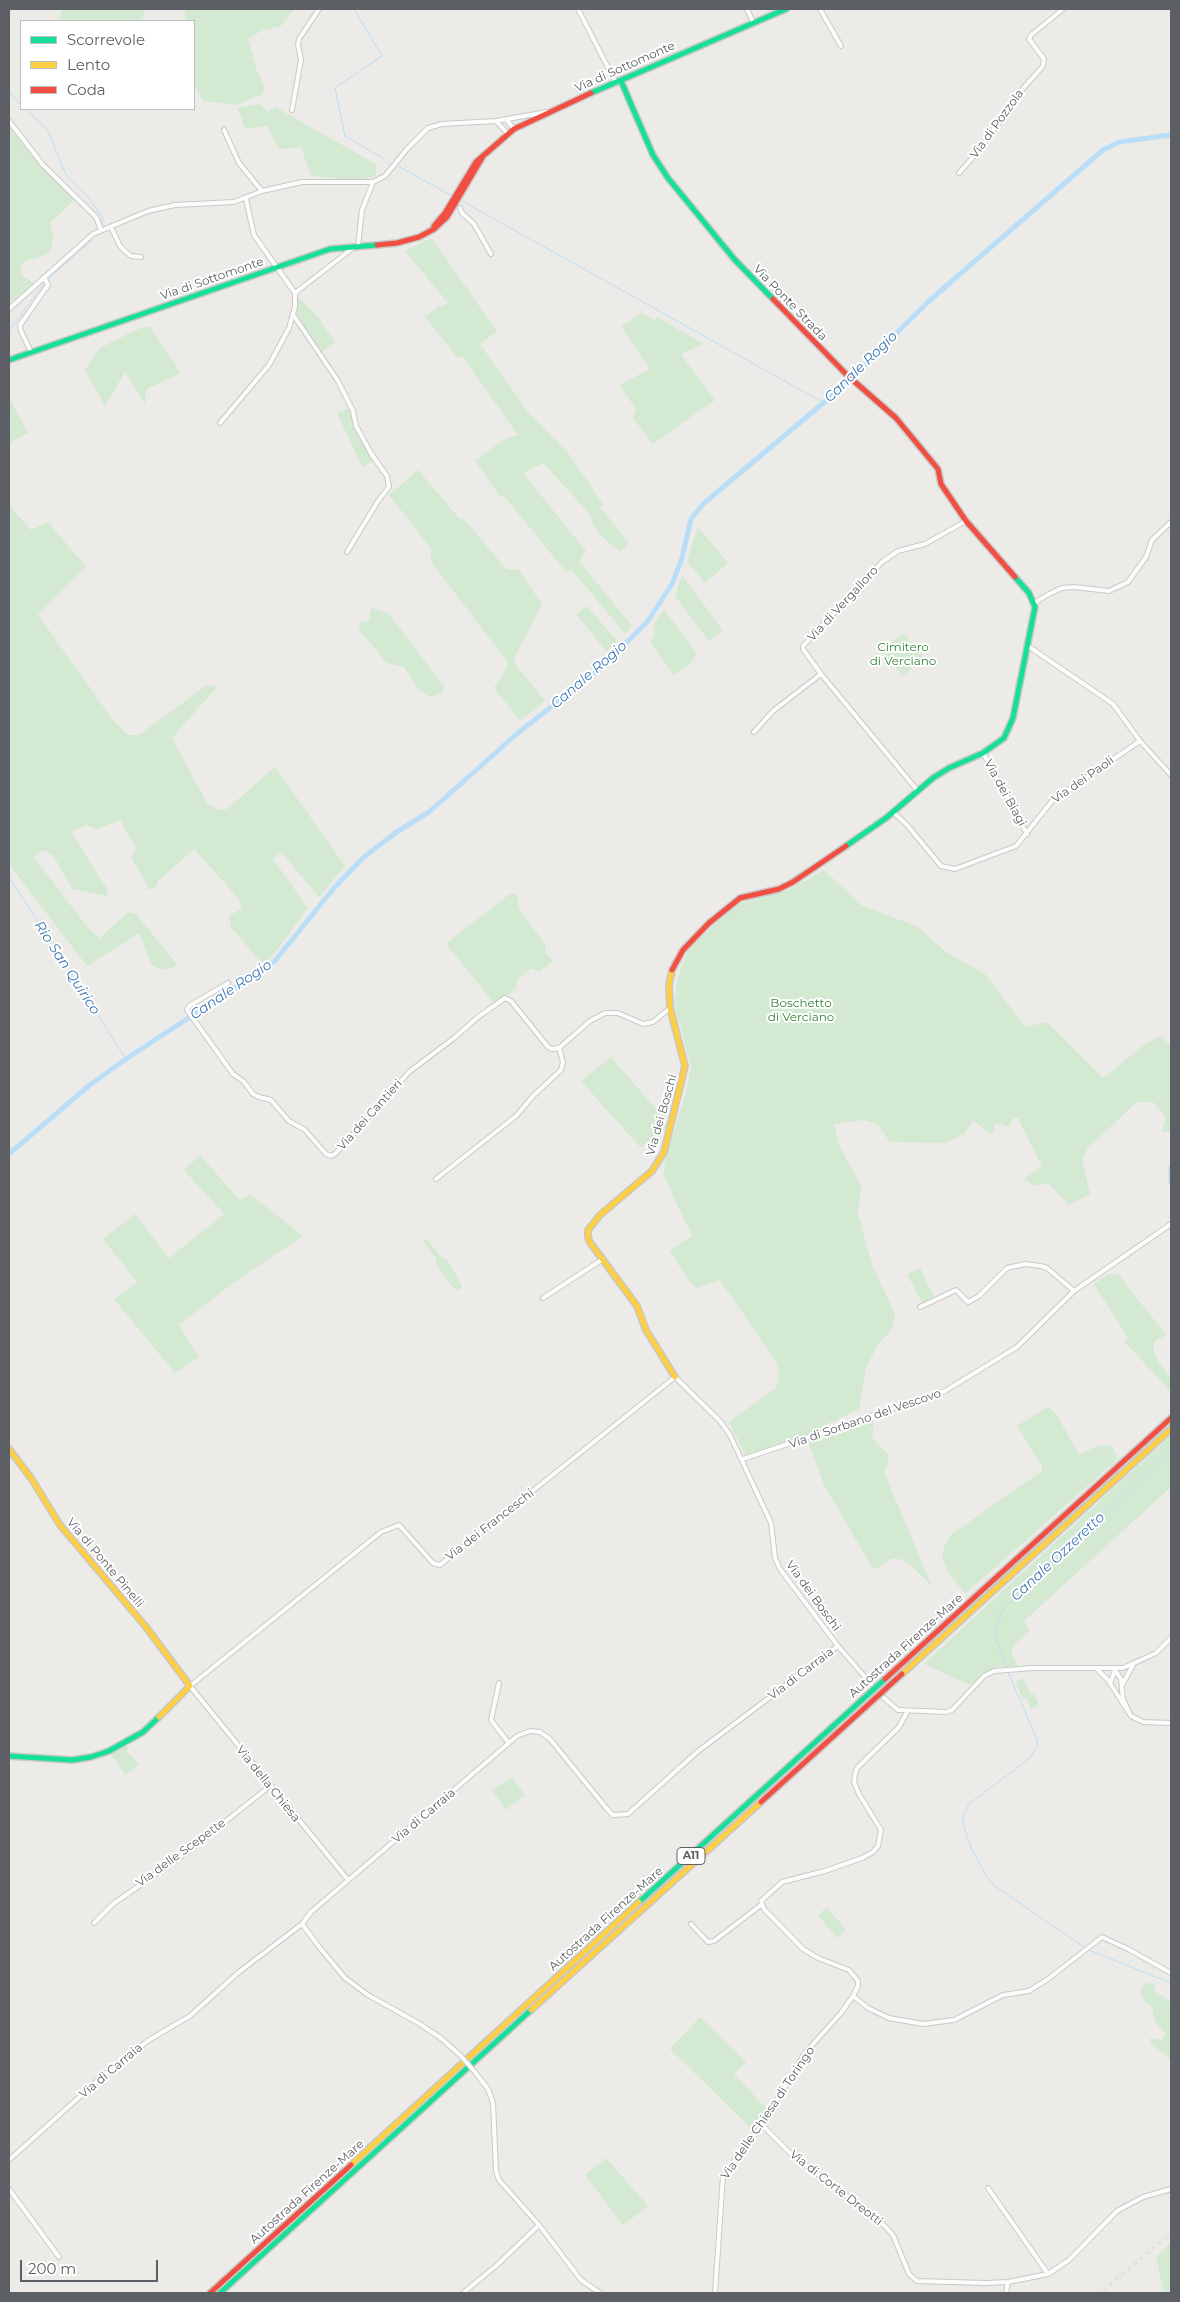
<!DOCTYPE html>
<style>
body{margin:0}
#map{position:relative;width:1180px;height:2302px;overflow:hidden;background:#ecebe7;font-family:Montserrat,sans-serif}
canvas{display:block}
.frame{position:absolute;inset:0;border:10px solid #5c6065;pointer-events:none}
.legend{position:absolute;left:20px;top:20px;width:175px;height:90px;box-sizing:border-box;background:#fff;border:1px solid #bebfc1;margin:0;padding:6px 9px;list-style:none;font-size:15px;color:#5c6065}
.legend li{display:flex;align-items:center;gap:10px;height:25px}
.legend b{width:25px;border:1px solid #bebfc1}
.scale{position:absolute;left:20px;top:2260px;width:138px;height:22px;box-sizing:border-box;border:2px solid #5c6065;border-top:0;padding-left:6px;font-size:15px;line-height:18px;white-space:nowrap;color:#5c6065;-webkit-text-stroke:4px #fff;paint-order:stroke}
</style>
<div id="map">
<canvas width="1180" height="2302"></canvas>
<div class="frame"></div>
<ul class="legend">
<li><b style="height:6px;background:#16e098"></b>Scorrevole</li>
<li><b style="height:6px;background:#ffcf43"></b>Lento</li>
<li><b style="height:6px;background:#f24e42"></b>Coda</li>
</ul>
<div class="scale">200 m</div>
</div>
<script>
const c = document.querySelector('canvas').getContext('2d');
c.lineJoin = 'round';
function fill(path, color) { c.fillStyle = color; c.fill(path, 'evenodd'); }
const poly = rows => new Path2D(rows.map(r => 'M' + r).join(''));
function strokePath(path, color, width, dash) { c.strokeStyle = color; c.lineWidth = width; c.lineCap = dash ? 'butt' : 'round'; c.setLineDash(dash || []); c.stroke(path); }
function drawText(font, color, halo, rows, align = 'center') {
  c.font = font + ' Montserrat,sans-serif'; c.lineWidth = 4; c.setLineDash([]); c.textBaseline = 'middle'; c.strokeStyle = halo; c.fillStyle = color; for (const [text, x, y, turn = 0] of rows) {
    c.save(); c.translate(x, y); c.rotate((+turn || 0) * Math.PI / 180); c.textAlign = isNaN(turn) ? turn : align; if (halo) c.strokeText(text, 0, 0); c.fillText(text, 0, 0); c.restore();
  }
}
fill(poly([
 [62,9,145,9,142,18,137,21,61,21,59,18],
 [184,9,294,9,281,26,261,31,248,39,257,71,265,87,262,94,237,105,203,101,194,83,194,21,186,21],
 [260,104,268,112,275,107,376,164,376,177,339,182,337,178,311,176,301,147,279,149,267,126,245,129,238,108],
 [9,123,41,166,76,198,50,223,53,237,51,250,40,257,23,262,20,270,22,276,34,283,9,304],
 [431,238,497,331,480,344,528,412,568,453,603,504,600,507,629,543,621,552,603,538,592,523,590,514,543,463,523,473,586,551,579,561,632,626,625,634,572,570,566,572,504,496,500,496,475,461,503,440,518,435,463,357,457,357,425,317,440,305,442,307,448,303,405,251],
 [297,296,318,317,335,342,321,353,295,318],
 [642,313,655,321,656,316,703,344,681,354,715,400,653,444,633,418,636,409,619,385,650,369,621,326],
 [149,326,181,373,146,389,145,404,125,372,105,406,85,370,100,348,140,328],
 [9,397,28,433,9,443],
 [350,408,374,461,362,467,337,413],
 [418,470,460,519,464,519,507,570,518,569,542,604,514,658,515,664,545,701,520,721,494,688,506,669,508,663,430,560,432,550,389,495],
 [9,505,31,530,48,522,86,567,38,615,113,720,128,735,139,735,207,685,217,687,172,738,207,803,218,810,227,809,275,767,345,866,319,897,281,852,273,859,308,908,274,954,262,964,231,927,229,916,242,908,238,898,194,849,158,881,155,888,147,890,147,884,131,857,136,849,120,820,97,829,86,825,71,832,107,889,108,896,72,889,53,855,42,850,34,857,88,928,100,938,128,912,136,914,176,963,175,967,161,970,152,965,139,933,87,966,9,864],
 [698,527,728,563,705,583,687,561],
 [682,575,723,631,709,641,675,596],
 [587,606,617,641,607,652,576,614],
 [371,608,388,613,445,687,440,694,430,697,419,690,404,667,387,663,359,630,360,622,369,621],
 [664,610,697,653,690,664,674,675,651,643,655,631,653,626],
 [903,633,924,657,903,676,882,651],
 [824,870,861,905,918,927,947,953,985,974,1025,1027,1047,1022,1103,1078,1144,1045,1160,1036,1171,1046,1171,1132,1162,1132,1166,1117,1153,1102,1137,1102,1088,1148,1082,1159,1090,1194,1069,1205,1051,1186,1050,1183,1034,1186,1024,1179,1042,1166,1018,1118,1014,1118,1008,1127,1000,1123,995,1124,993,1127,995,1130,991,1135,973,1120,965,1133,946,1143,890,1142,877,1124,864,1120,834,1124,839,1145,861,1186,858,1214,872,1265,895,1314,892,1329,878,1345,866,1367,859,1409,805,1435,746,1456,729,1422,776,1388,779,1376,777,1363,720,1280,696,1288,686,1277,670,1251,692,1236,664,1176,665,1160,687,1089,691,1066,674,1004,677,983,682,965,688,951,719,920,739,904,790,889],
 [511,893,517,895,519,909,546,945,545,952,553,961,539,972,533,968,529,970,517,981,516,989,494,1003,447,945,449,941],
 [611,1057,669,1124,664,1131,659,1132,641,1148,581,1081],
 [200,1155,240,1201,250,1194,303,1236,233,1283,179,1325,199,1357,175,1373,114,1299,137,1282,103,1239,135,1214,169,1258,224,1214,184,1170],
 [426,1238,440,1256,447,1260,459,1280,462,1288,457,1290,452,1286,436,1264,436,1259,424,1242],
 [920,1268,934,1297,922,1303,907,1274],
 [1109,1274,1118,1274,1166,1335,1154,1341,1154,1351,1158,1361,1171,1378,1171,1392,1125,1342,1128,1338,1094,1284],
 [1048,1407,1056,1414,1079,1454,1097,1446,1108,1445,1113,1448,1118,1459,965,1594,947,1570,942,1556,944,1547,949,1537,956,1531,1042,1471,1042,1466,1017,1426],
 [861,1415,874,1421,872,1437,888,1455,888,1464,884,1472,932,1586,907,1562,898,1559,892,1558,876,1569,872,1567,825,1487,806,1437],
 [1171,1435,1171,1487,1024,1621,1029,1630,1013,1646,1011,1651,1018,1666,995,1667,970,1685,924,1664],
 [1024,1678,1030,1694,1034,1693,1039,1706,1031,1709,1027,1698,1022,1699,1016,1681],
 [126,1745,128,1747,126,1753,131,1755,139,1765,125,1775,111,1754],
 [512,1777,525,1795,506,1810,492,1791],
 [827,1907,846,1930,837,1938,818,1915],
 [1145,1983,1154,1984,1155,1991,1171,2002,1171,2060,1151,2043,1150,2038,1162,2040,1165,2033,1155,2022,1152,2006,1146,2003,1140,1991],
 [700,2017,746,2062,734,2074,767,2109,753,2130,670,2049],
 [606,2158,648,2206,623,2225,585,2175],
 [1171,2243,1171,2293,1164,2293,1156,2257]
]), '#d4e9d2');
strokePath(poly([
 [354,9,382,56,335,88,345,136,384,159],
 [9,92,21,105],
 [25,109,47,129,67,177,88,197,102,217,103,225],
 [398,166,452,196],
 [462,201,824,403],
 [48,279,92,240],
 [9,331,45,282],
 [9,877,126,1059],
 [1007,1668,995,1636,996,1627,1001,1614,1008,1604,1171,1451],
 [1008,1672,1037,1740,1037,1746,1030,1758,969,1804,963,1816,964,1827,972,1850,987,1877,995,1886,1085,1948],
 [1089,1950,1171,1983]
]), '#badef8', 1);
strokePath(poly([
 [9,1154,91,1084,126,1059,274,962,334,888,364,857,395,833,429,812,519,732,601,668,647,622,672,584,682,558,691,519,703,504,840,389,929,301,1103,150,1119,142,1171,135],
 [1171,1168,1171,1182]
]), '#badef8', 5);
const street = poly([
 [578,9,616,83],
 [747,9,753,22],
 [820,9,841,46],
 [292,110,301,60,298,45,299,39,319,9],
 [506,119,514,129],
 [9,121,43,165,96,217,101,230],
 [496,121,508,134],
 [224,130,239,163,262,191],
 [959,173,981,148,1018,94,1043,66,1044,59,1029,39,1031,35,1063,9],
 [460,208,462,213,474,224,491,254],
 [111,227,120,246,126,252,131,256,141,257],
 [358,246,362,210,373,182],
 [295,293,353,248],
 [9,309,93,234,148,211,175,205,234,202,262,191,302,182,373,182,385,176,407,149,428,128,442,124,496,121,547,112],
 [294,316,338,381,353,411,356,426,372,455,387,476,389,487,378,501,347,552],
 [31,352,21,331,20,325,48,285,44,277],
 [220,423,269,365,289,328,295,307,295,293,254,235,246,199],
 [1034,603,1049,594,1062,588,1074,587,1109,591,1128,582,1146,557,1152,540,1171,522],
 [1028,646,1113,704,1140,741,1171,775],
 [754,732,773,711,821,674],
 [983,753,1027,834],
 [917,790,821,674,803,649,803,646,882,562,898,551,925,544,966,521],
 [893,812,907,825,941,866,955,869,1016,846,1052,801,1140,741],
 [228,983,189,1006,187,1010,233,1074,244,1082,253,1094,259,1097,271,1100,289,1121,305,1130,326,1154,332,1156,336,1153,409,1072,454,1038,478,1017,505,998,511,1001,548,1047,552,1049,559,1048,590,1021,605,1013,618,1013,643,1024,653,1022,670,1008],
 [436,1179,516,1116,534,1095,561,1070,563,1062,559,1048],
 [543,1298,603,1259],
 [920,1307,956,1290,968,1302,979,1296,1007,1268,1025,1264,1041,1266,1047,1268,1074,1291],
 [743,1459,945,1391,1017,1347,1074,1291,1171,1224],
 [1098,1670,1108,1680,1131,1716,1143,1722,1171,1723],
 [1115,1670,1121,1679,1123,1699,1129,1712],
 [499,1683,491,1720,508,1742],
 [1110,1684,1115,1670],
 [1122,1685,1133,1665],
 [884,1698,898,1710,946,1712,952,1710,984,1676,994,1671,1032,1668,1123,1668,1156,1653,1171,1638],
 [348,1880,190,1686,381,1532,399,1525,433,1563,440,1565,675,1377,720,1421,730,1435,771,1523,775,1558,780,1569,838,1646,871,1684],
 [94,1923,113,1904,187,1852,270,1786],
 [302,1924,320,1948,345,1978,368,1995,420,2024,442,2039,461,2056],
 [691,1924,708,1942,714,1941,761,1905],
 [853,1996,868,2008,889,2018,923,2024,954,2020,1003,1995,1029,1991,1048,1979,1102,1937,1128,1949,1171,1973],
 [475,2072,488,2089,493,2103,496,2171,499,2180,539,2225,581,2280,600,2293],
 [762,2125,792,2155,879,2220,893,2235,909,2274,917,2281,986,2283,1008,2282,1048,2274,1069,2260,1117,2211,1143,2197,1171,2189],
 [9,2160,105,2074,149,2040,190,2016,239,1972,302,1924,311,1912,517,1736,530,1731,540,1732,550,1739,607,1809,613,1815,628,1814,697,1752,838,1646],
 [988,2188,1048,2274],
 [9,2189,59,2257],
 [463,2293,497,2265,539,2225],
 [715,2293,723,2176,762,2125,805,2053,841,2013,853,1996,858,1986,858,1981,849,1970,818,1958,803,1949,764,1909,761,1901,782,1882,825,1871,862,1858,873,1852,878,1846,881,1830,859,1794,854,1782,855,1775,857,1768,899,1727,907,1712],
 [1006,2293,1008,2282]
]);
const fast = poly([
 [621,81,653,155,668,178,735,260,773,299],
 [591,93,786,9],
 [9,360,330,249,377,245],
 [846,846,886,818,933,778,949,768,983,753,1004,738,1013,718,1035,607,1029,593,1015,577],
 [9,1756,72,1760,91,1757,109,1751,143,1732,159,1717],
 [639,1902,885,1679],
 [220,2293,531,2010]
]);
const slow = poly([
 [672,970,669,985,670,1008,685,1066,664,1152,652,1171,600,1215,588,1230,588,1236,589,1241,637,1306,646,1330,675,1377],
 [9,1449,31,1478,60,1525,146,1627,190,1686,159,1717],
 [902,1674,1171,1429],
 [531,2010,761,1802],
 [351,2165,639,1902]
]);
const jam = poly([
 [434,226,445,213,476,162,514,129,591,93],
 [377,245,397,243,419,237,434,229,447,217,482,158],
 [773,299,847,375,896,418,938,469,941,484,966,521,1015,577],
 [672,970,683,950,709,923,740,898,779,889,793,882,846,846],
 [885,1679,1171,1418],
 [761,1802,902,1674],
 [210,2293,351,2165]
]);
strokePath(street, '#c9c9c9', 6);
strokePath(fast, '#c7c8c7', 8);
strokePath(slow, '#c7c8c7', 8);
strokePath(jam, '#c7c8c7', 8);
strokePath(street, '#fcfcfb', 4);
strokePath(fast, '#16e098', 5);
strokePath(slow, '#ffcf43', 5);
strokePath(jam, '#f24e42', 5);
const rail = poly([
 [1100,2293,1171,2233]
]);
strokePath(rail, '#e3e2e2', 3);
strokePath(rail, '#fff', 1, [4]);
const streetBridge = poly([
 [461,2056,475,2072]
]);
strokePath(streetBridge, '#c9c9c9', 6, []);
strokePath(streetBridge, '#fcfcfb', 4);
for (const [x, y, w] of [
 [691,1856,28]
]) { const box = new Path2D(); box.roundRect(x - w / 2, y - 8.5, w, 17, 4); c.fillStyle = '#fff'; c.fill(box); strokePath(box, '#5c6065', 1); }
drawText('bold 11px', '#5c6065', null, [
 ["A11",691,1856]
]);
drawText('12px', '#5c6065', '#fff', [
 ["Via di Sottomonte",625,67,-24],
 ["Via di Pozzola",997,124,-54],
 ["Via di Sottomonte",212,279,-19],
 ["Via Ponte Strada",790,303,46],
 ["Via di Vergalloro",843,604,-47],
 ["Via dei Paoli",1083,780,-35],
 ["Via dei Biagi",1005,793,61],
 ["Via dei Cantieri",370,1115,-48],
 ["Via dei Boschi",662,1115,-74],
 ["Via di Sorbano del Vescovo",865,1419,-19],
 ["Via dei Franceschi",490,1525,-38],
 ["Via di Ponte Pinelli",105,1563,50],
 ["Via dei Boschi",813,1596,54],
 ["Autostrada Firenze-Mare",906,1646,-42],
 ["Via di Carraia",801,1674,-37],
 ["Via della Chiesa",268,1784,51],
 ["Via di Carraia",424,1816,-40],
 ["Via delle Scepette",181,1853,-36],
 ["Autostrada Firenze-Mare",606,1919,-42],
 ["Via di Carraia",111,2071,-40],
 ["Via delle Chiesa di Toringo",768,2113,-56],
 ["Via di Corte Dreotti",836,2188,38],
 ["Autostrada Firenze-Mare",307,2192,-42]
]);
drawText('12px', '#338436', '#fff', [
 ["Cimitero",903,647],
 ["di Verciano",903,661],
 ["Boschetto",801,1003],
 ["di Verciano",801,1017]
]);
drawText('italic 14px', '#3f78b3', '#fff', [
 ["Canale Rogio",861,367,-44],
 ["Canale Rogio",589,675,-41],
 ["Rio San Quirico",67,968,57],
 ["Canale Rogio",231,990,-34],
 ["Canale Ozzeretto",1058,1557,-43]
]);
</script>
